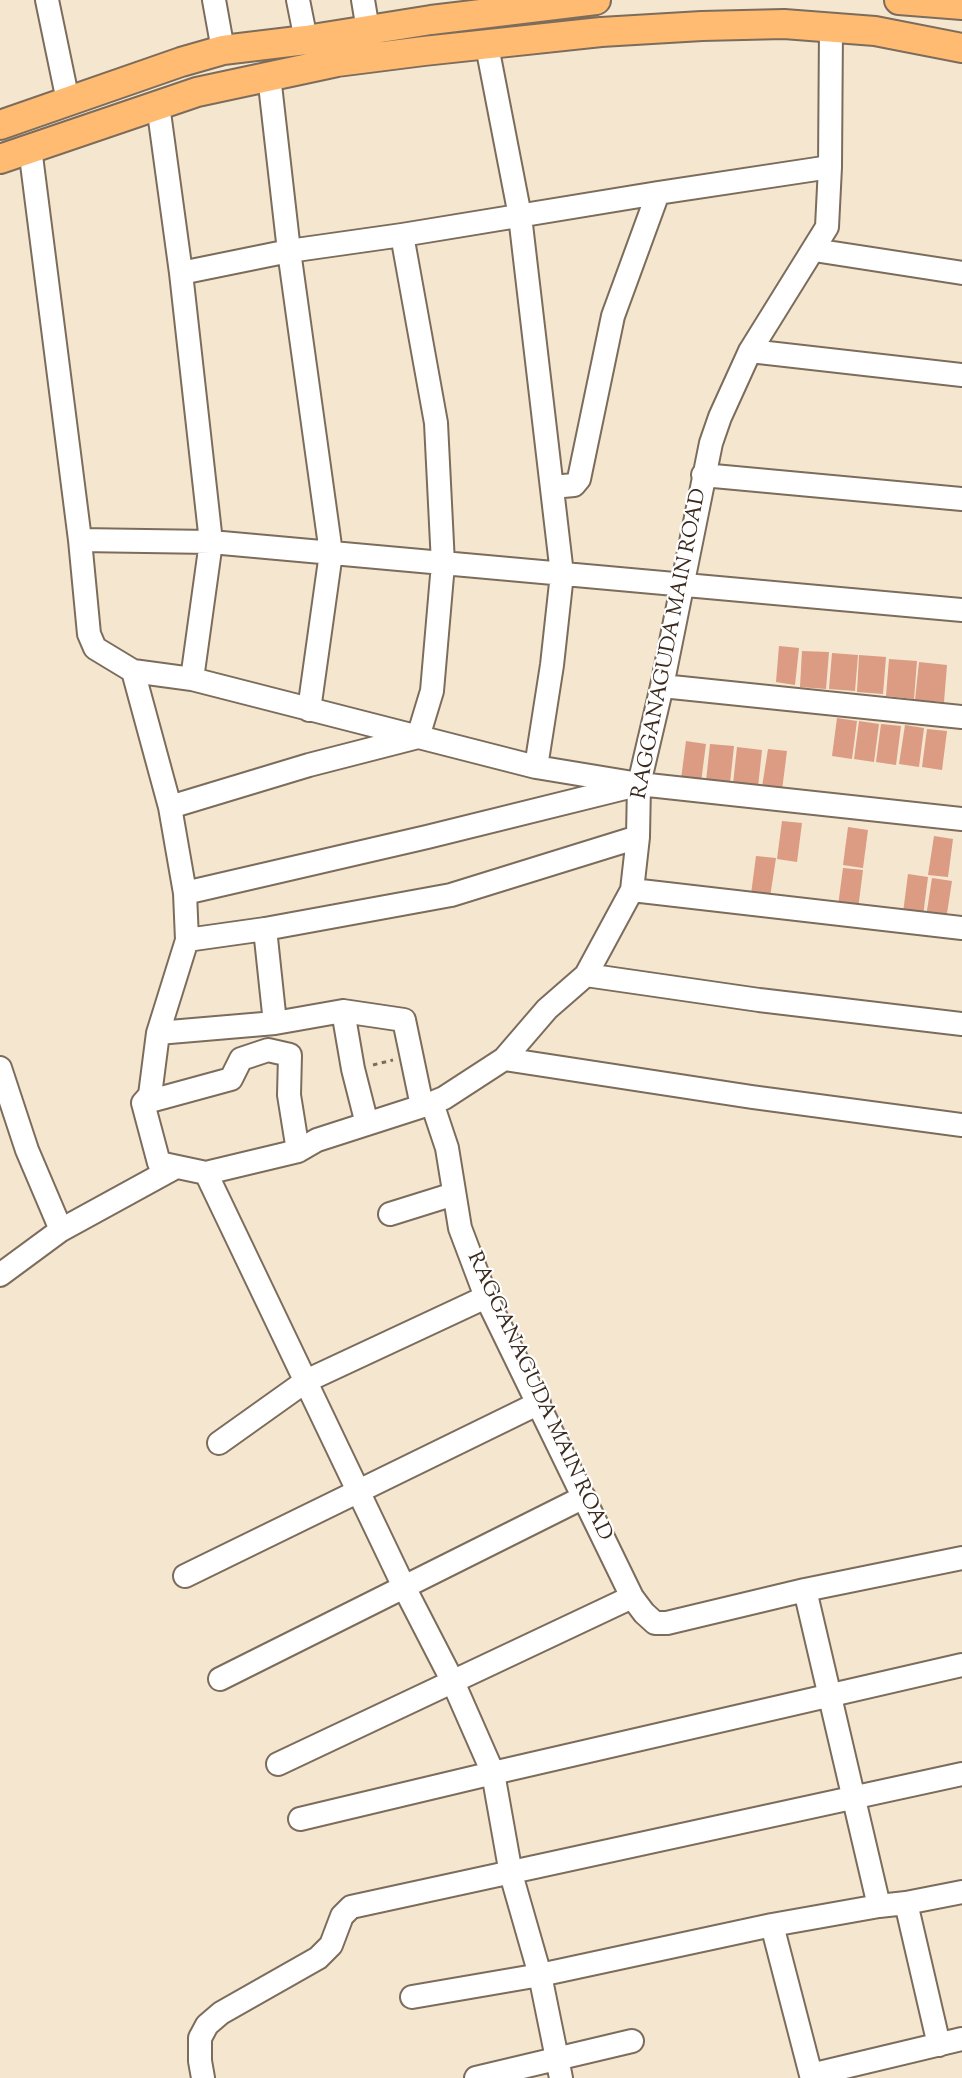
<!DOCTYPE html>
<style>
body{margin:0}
canvas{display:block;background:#f4e6cf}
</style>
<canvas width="962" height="2078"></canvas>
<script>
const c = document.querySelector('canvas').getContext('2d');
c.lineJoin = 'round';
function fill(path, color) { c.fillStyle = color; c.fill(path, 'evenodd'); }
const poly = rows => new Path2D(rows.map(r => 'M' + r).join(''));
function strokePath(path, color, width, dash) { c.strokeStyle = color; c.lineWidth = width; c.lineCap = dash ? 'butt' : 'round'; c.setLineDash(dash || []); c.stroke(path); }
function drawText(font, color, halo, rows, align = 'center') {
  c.font = font + ' "Sorts Mill Goudy",serif'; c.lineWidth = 4.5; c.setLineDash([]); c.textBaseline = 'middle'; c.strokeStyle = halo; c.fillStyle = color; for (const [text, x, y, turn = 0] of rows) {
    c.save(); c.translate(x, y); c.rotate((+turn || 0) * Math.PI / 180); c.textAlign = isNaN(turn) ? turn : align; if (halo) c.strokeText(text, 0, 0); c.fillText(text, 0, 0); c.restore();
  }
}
fill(poly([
 [779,646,799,648,795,685,776,682],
 [802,651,829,652,826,689,800,687],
 [832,653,858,655,855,691,829,689],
 [859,655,886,657,883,694,857,692],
 [889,659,917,661,914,699,886,696],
 [919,662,947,665,944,702,915,700],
 [837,718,857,721,852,759,832,756],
 [859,721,879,724,874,762,854,759],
 [881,724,901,726,896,765,876,762],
 [905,725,924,728,919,767,899,764],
 [927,729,947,731,942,770,922,767],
 [686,741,706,744,701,782,681,779],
 [710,744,734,746,730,783,706,781],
 [737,747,762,750,758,787,733,784],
 [768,749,787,751,782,790,762,787],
 [782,821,802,823,797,862,777,859],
 [848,827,868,830,863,868,843,865],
 [934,836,953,839,948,877,928,875],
 [756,856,776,858,770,897,751,894],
 [843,868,863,870,858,909,838,906],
 [908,874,928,877,923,916,903,913],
 [932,878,952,881,946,920,926,917]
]), '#dc9b83');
const minor = poly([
 [47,0,68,101],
 [214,0,223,50],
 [298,0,306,40],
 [363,0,368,30],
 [831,27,830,167,827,227,750,351,720,417,711,443,662,686,639,784,638,837,632,890,586,975,547,1009,504,1059,444,1098,432,1103,447,1148,460,1228,486,1297,632,1597,644,1613,655,1623,667,1623,805,1590,962,1558],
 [487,46,520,216,562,574,552,665,536,767],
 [269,76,289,251,331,553,309,710],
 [158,105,181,273,211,542,192,679],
 [30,148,80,540,89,634,95,648,133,671,192,679,536,767,639,784,962,819],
 [814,250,962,273],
 [181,273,289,251,402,235,658,193,830,167],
 [750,351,962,375],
 [703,475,962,499],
 [552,487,574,485,579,479,613,316,658,193],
 [80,540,211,542,962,610],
 [133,671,170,807,185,893,187,940,158,1033,150,1095,143,1103,159,1163,206,1173,298,1151,317,1140,432,1103],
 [662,686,962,717],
 [170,807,309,765,418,737,432,691,443,564,436,423,402,235],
 [632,890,962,928],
 [185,893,427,837,629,787],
 [265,929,275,1023,343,1011,404,1020,422,1106],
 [187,940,265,929,451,895,638,837],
 [586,975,759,1000,962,1024],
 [343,1011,353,1069,367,1124],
 [158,1033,275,1023],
 [504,1059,752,1097,962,1125],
 [0,1068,27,1150,61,1230],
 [143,1103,231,1079,241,1059,268,1050,290,1055,289,1095,298,1151],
 [206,1173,404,1587,453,1682,493,1773,511,1874,540,1975,561,2078],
 [390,1214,454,1194],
 [0,1275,61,1230,176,1167],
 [219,1443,306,1381,486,1297],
 [185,1576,539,1403],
 [805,1590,879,1906],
 [220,1679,584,1497],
 [278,1764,632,1597],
 [300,1819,493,1773,962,1665],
 [906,1903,939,2045],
 [772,1925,811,2075,962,2039],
 [412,1997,540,1975,772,1925,879,1906,906,1903,962,1892],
 [203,2078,200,2061,200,2038,207,2025,221,2013,318,1958,331,1945,342,1916,351,1907,962,1774],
 [476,2078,632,2041]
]);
const major = poly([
 [899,0,962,5],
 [0,125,181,62,223,50,306,40,431,20,596,0],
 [0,159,197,92,337,62,424,51,601,32,702,26,784,24,875,31,962,48]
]);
strokePath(minor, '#7c6c5c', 26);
strokePath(major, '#7c6c5c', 32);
strokePath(poly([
 [373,1065,393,1060]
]), '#7c6c5c', 3, [4.5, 4.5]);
strokePath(minor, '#fff', 22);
strokePath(major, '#ffbb71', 28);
drawText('21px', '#3b2a1e', '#fff', [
 ["RAGGANAGUDA MAIN ROAD",671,644,-79],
 ["RAGGANAGUDA MAIN ROAD",538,1397,65]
]);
</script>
